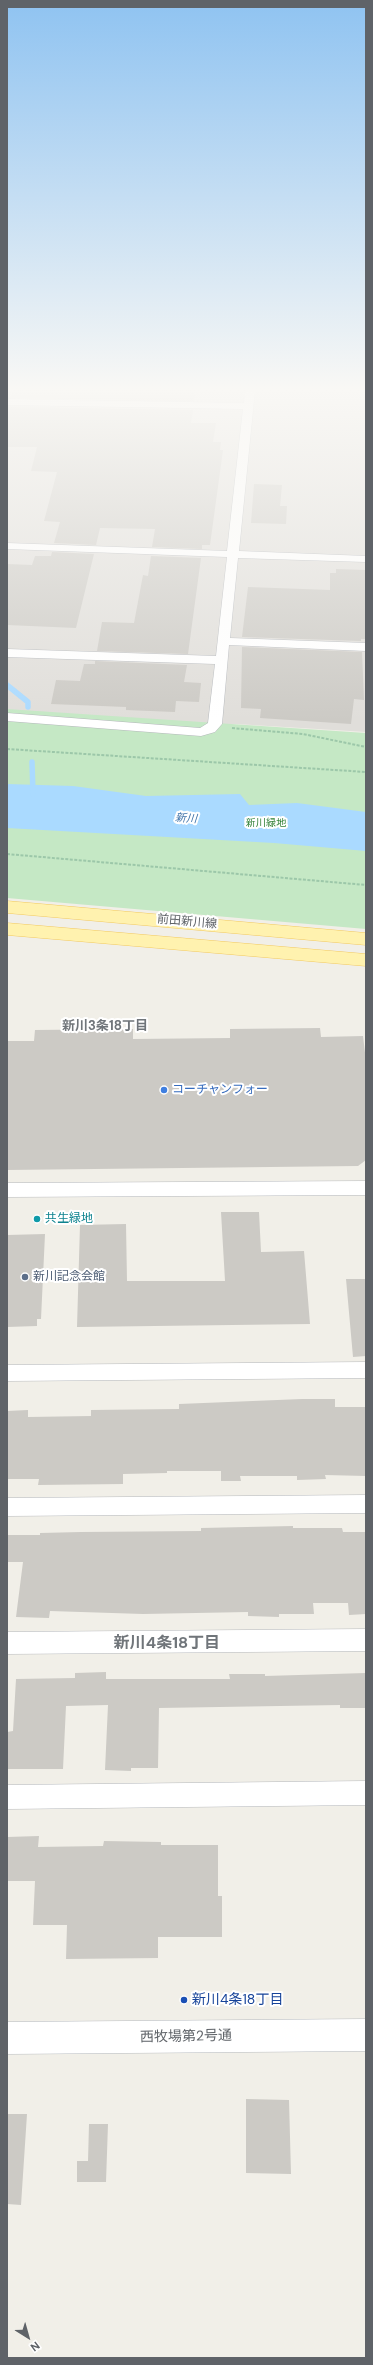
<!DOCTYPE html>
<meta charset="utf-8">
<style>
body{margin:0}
#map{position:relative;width:373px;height:2365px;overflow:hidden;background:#f1efe8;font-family:"DM Sans",sans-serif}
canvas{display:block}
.frame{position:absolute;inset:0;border:8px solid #5f6368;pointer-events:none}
.north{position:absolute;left:8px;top:2317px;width:40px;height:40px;-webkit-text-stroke:3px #fff;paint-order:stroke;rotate:143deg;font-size:11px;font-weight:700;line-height:16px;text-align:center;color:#5f6368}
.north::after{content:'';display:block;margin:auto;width:14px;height:18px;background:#5f6368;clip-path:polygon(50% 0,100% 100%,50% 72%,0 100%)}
</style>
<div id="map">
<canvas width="373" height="2365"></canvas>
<div class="frame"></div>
<div class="north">N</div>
</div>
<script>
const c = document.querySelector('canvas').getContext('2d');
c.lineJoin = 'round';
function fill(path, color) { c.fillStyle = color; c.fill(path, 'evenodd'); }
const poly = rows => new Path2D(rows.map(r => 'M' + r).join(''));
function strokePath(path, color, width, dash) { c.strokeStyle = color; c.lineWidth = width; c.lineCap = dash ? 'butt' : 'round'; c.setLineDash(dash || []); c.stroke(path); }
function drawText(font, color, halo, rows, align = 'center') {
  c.font = font + ' "DM Sans","Noto Sans JP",sans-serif'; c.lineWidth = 4; c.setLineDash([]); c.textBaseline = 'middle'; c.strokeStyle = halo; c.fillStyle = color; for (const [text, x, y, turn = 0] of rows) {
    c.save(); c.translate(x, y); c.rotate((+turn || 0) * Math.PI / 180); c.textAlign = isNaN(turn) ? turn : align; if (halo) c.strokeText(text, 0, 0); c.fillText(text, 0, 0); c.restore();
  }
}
fill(poly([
 [7,390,366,390,366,732,236,724,7,728]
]), '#e0deda');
fill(poly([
 [7,709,366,733,366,929,7,898]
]), '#c5e8c5');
fill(poly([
 [7,784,73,786,146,796,240,794,249,805,297,803,366,812,366,851,274,843,7,828]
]), '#aadaff');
strokePath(poly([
 [7,685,28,702,28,707],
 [32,762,33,794]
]), '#aadaff', 5.5);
fill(poly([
 [13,390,196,390,194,401,10,398],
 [7,407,193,410,191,423,216,423,213,442,221,442,220,450,223,450,210,545,202,545,202,549,152,547,155,529,100,528,96,545,54,543,60,522,44,521,57,472,31,471,37,447,7,447],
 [254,484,282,485,280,506,287,506,286,524,251,523],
 [52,552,94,554,76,628,7,625,7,564,32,565,35,556,51,556],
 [151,556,201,558,188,654,97,651,102,622,134,623,143,575,148,576],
 [336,569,366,570,366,639,361,639,361,641,242,637,248,587,330,590,330,573,336,573],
 [242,647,362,652,364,700,354,699,351,724,260,718,261,709,241,708],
 [95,661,187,665,184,682,201,683,199,702,176,701,175,712,126,710,126,707,51,704,56,680,80,681,84,664,95,664],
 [320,1028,321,1037,363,1036,366,1061,366,1160,358,1166,7,1170,7,1041,34,1041,35,1030,133,1029,133,1039,230,1038,230,1029],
 [221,1212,259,1212,261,1252,304,1251,310,1324,77,1327,80,1225,126,1224,127,1281,225,1281],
 [45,1234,41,1319,37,1319,37,1326,7,1327,7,1235],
 [346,1279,366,1279,366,1356,353,1357],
 [302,1399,335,1399,335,1407,366,1407,366,1476,325,1475,326,1479,297,1480,297,1476,240,1476,241,1481,221,1481,221,1471,167,1471,167,1473,123,1474,123,1484,38,1485,39,1479,7,1479,7,1411,28,1410,28,1417,91,1416,91,1410,179,1409,179,1404],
 [293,1526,293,1528,342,1528,343,1532,366,1532,366,1614,349,1615,348,1603,313,1603,314,1614,279,1614,279,1617,248,1616,248,1612,143,1614,50,1611,49,1618,16,1617,23,1562,7,1562,7,1535,40,1535,40,1533,81,1532,201,1531,201,1528],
 [106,1672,106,1679,230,1679,229,1674,265,1674,265,1676,366,1673,366,1708,340,1708,340,1705,159,1708,158,1768,131,1768,131,1771,105,1770,108,1705,66,1706,63,1769,7,1769,7,1732,13,1731,16,1679,75,1678,75,1673],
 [39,1836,38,1847,103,1846,104,1841,161,1842,161,1845,218,1845,218,1896,222,1896,222,1937,158,1937,158,1958,66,1959,67,1925,33,1925,35,1881,7,1881,7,1837],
 [246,2099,289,2100,291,2174,246,2173],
 [7,2114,27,2114,21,2205,7,2204],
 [89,2124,108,2124,106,2182,77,2182,77,2161,88,2161]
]), '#cccac5');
const street = poly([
 [245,390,255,390,239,551,366,556,366,562,238,558,230,638,366,643,366,651,229,645,222,724,215,732,201,736,7,721,7,713,200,728,208,723,215,664,7,657,7,649,216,656,227,557,7,549,7,543,227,551,243,409,7,405,7,399,244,403,245,390],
 [366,1181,366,1195,7,1197,7,1183,366,1181],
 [366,1362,366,1378,7,1381,7,1365,366,1362],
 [366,1495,366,1513,7,1516,7,1498,366,1495],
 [366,1629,366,1651,7,1654,7,1632,366,1629],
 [366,1781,366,1805,7,1809,7,1785,366,1781]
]);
const secondary = poly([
 [366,2019,366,2051,7,2054,7,2022,366,2019]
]);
const primary = poly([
 [7,901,366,933,366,945,7,913,7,901],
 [7,923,366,954,366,966,7,935,7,923]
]);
strokePath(street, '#b5b8bc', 1);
strokePath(secondary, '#b6babf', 1);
strokePath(primary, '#f2c960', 1);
strokePath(poly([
 [232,728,303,734,366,747],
 [7,749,366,772],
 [7,854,366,885]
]), '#9cc7a9', 2, [3, 1.5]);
fill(street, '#fff');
fill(secondary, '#fff');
fill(primary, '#fff2af');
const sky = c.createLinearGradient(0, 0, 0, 721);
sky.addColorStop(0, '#8fc3f1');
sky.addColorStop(0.54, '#f9f8f5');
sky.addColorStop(1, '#f9f8f500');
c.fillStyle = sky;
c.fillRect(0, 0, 373, 721);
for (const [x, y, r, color] of [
 [164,1090,4,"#3f7fe0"],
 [37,1219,4,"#0f9aa8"],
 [25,1277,4,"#5c6f8a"],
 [184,2000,4,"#1a4fb4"]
]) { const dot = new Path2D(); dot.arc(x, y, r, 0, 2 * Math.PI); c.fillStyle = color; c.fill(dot); strokePath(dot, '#fff', 1.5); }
drawText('10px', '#348238', '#fff', [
 ["新川緑地",266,823]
]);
drawText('italic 11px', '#4174aa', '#fff', [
 ["新川",186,819,4]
]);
drawText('12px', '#5f6368', '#fff', [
 ["前田新川線",187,922,5]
]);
drawText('12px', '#366cbe', '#fff', [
 ["コーチャンフォー",172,1090]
], 'left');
drawText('12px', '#0d838f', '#fff', [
 ["共生緑地",45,1219]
], 'left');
drawText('12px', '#4e5e75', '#fff', [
 ["新川記念会館",33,1277]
], 'left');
drawText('bold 13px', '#70757a', '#fff', [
 ["新川3条18丁目",105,1027]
]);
drawText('14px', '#164399', '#fff', [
 ["新川4条18丁目",192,2000]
], 'left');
drawText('14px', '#5f6368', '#fff', [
 ["西牧場第2号通",186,2037,-1]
]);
drawText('bold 16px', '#70757a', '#fff', [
 ["新川4条18丁目",167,1644]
]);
</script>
